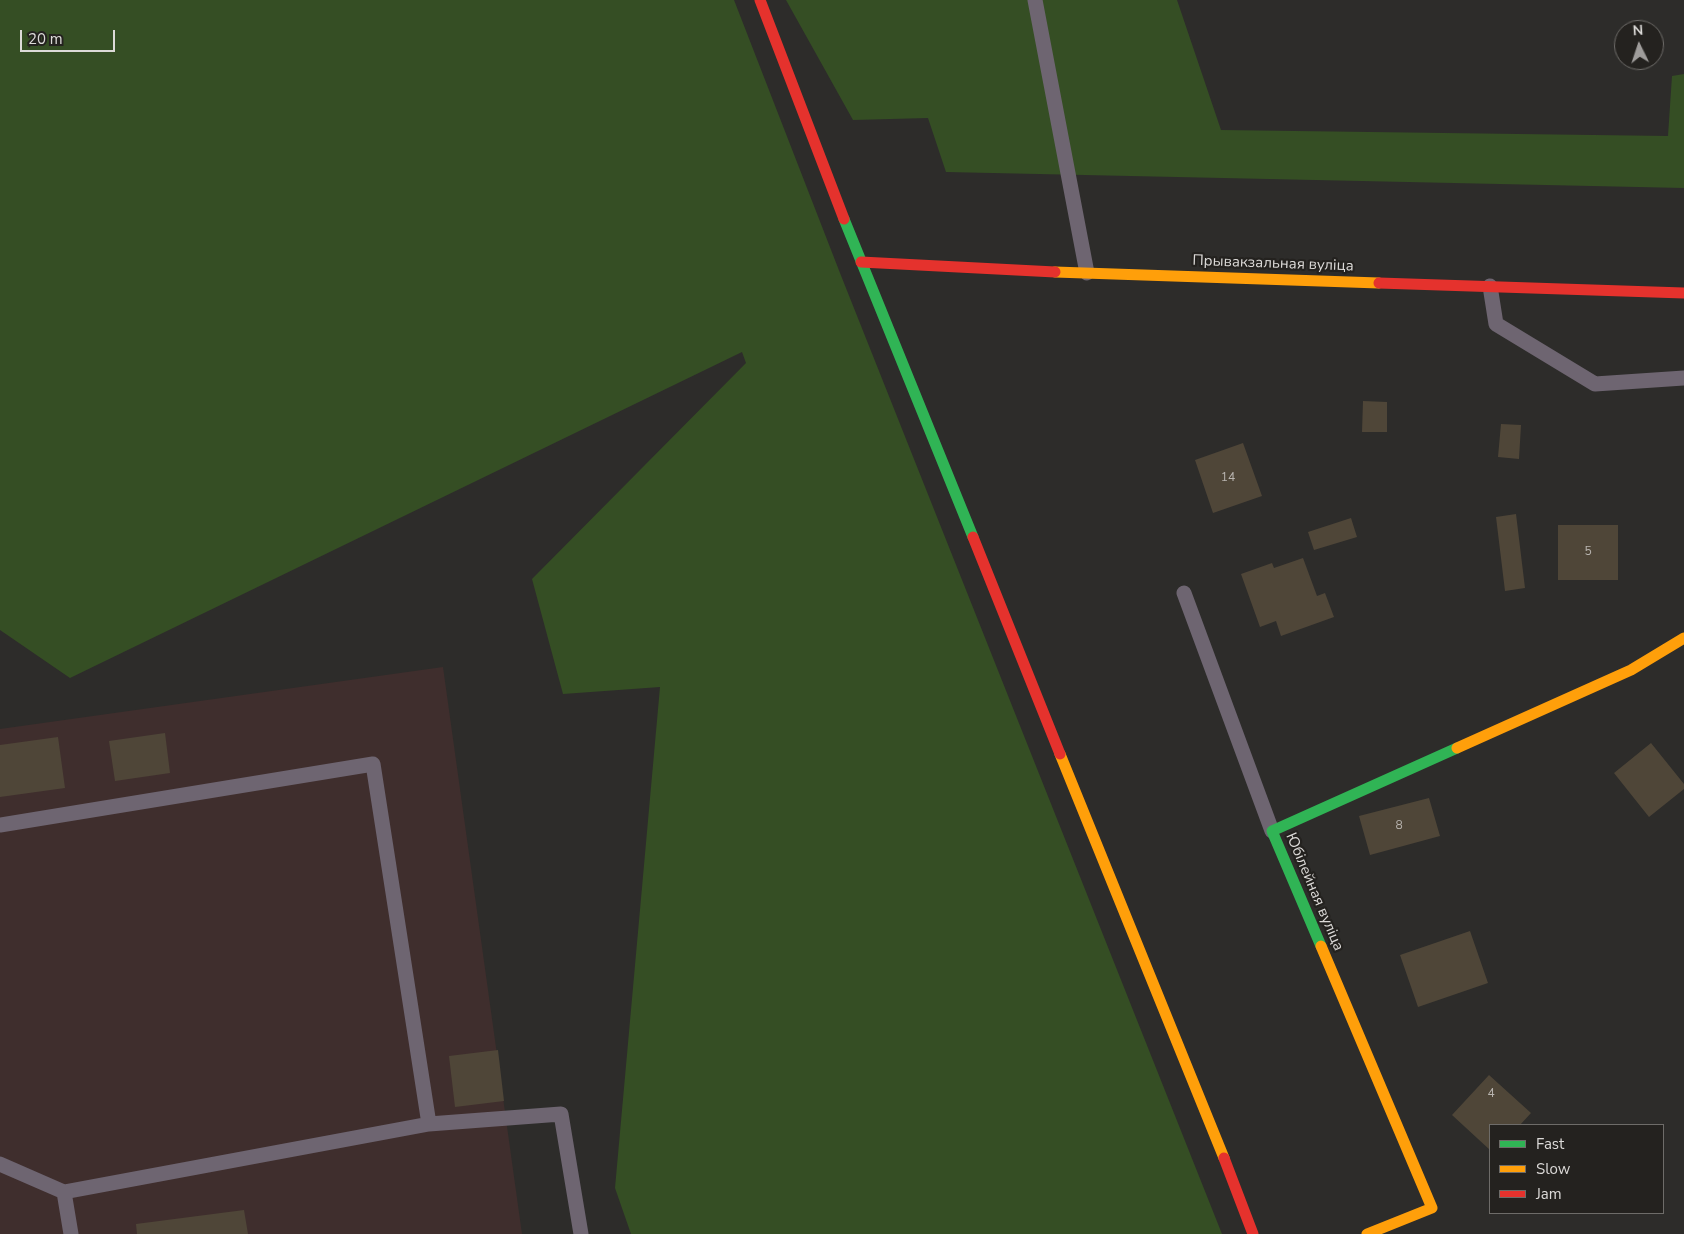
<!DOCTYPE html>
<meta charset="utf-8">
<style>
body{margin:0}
#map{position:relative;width:1684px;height:1234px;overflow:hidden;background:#2d2c2a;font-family:"Nunito Sans",sans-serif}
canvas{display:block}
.legend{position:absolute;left:1489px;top:1124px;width:175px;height:90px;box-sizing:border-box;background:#24221f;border:1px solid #6e6c69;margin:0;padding:6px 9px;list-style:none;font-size:15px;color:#dcdad8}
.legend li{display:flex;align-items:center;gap:10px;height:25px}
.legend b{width:25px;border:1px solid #6e6c69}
.north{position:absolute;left:1614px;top:20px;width:50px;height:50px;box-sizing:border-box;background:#24221f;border:1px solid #6e6c69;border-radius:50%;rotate:356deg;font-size:14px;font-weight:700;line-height:20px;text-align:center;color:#dcdad8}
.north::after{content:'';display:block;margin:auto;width:18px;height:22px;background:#9f9d9b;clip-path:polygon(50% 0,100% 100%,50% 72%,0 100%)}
.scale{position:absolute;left:20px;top:30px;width:95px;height:22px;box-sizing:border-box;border:2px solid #dcdad8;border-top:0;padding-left:6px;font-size:15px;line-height:18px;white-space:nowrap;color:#dcdad8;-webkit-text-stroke:4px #24221f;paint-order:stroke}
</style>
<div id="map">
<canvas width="1684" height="1234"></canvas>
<ul class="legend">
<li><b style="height:6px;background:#30b455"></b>Fast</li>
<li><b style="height:6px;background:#ff9f0a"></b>Slow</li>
<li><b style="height:6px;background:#e5322d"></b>Jam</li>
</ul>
<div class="north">N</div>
<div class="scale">20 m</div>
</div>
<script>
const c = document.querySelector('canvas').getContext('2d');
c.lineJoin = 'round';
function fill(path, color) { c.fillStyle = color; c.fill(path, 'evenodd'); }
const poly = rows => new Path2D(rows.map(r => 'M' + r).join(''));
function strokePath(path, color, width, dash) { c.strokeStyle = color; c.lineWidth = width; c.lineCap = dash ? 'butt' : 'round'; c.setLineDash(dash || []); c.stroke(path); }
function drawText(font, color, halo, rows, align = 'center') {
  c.font = font + ' "Nunito Sans",sans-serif'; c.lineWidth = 4.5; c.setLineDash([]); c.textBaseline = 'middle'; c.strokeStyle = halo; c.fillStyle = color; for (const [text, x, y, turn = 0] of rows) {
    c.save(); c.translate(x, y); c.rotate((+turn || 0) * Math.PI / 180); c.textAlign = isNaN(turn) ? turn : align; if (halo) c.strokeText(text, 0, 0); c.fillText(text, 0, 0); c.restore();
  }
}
fill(poly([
 [443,667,522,1234,0,1234,0,729]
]), '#3f2e2d');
fill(poly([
 [0,0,734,0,840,273,1222,1234,631,1234,615,1188,660,687,563,694,532,579,746,363,742,352,70,678,0,630],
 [786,0,1177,0,1221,130,1668,136,1672,76,1684,74,1684,188,946,172,928,118,853,120]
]), '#354e24');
fill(poly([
 [1363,401,1387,402,1387,432,1362,432],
 [1501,424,1521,425,1519,459,1498,457],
 [1243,443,1262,496,1213,513,1195,460],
 [1516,514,1525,588,1505,591,1496,517],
 [1351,518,1357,537,1314,550,1308,532],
 [1558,525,1618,525,1618,580,1558,580],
 [1303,558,1317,596,1325,593,1334,617,1281,636,1276,621,1260,627,1241,574,1272,563,1274,568],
 [165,733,170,773,115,781,109,741],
 [58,737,65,788,0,797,0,745],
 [1651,743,1684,784,1684,789,1649,817,1614,773],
 [1429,798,1440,836,1370,855,1359,816],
 [1470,931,1488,983,1418,1007,1400,955],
 [498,1050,504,1101,455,1107,449,1056],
 [1489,1075,1531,1113,1520,1125,1490,1125,1490,1150,1452,1115],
 [244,1210,248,1234,137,1234,136,1224]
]), '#4f4638');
strokePath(poly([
 [1035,0,1087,273],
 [1490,286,1496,324,1595,384,1684,378],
 [1184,593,1272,831],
 [0,825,373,764,429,1124],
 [0,1164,64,1192,429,1124,561,1114,581,1234],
 [64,1192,71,1234]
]), '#6e6571', 15);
strokePath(poly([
 [844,219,973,537],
 [1321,946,1272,831,1457,748]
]), '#30b455', 11);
strokePath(poly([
 [1055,272,1379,283],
 [1457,748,1631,670,1684,638],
 [1060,754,1224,1158],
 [1321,946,1432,1208,1367,1234]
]), '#ff9f0a', 11);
strokePath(poly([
 [760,0,844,219],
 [861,262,1055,272],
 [1379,283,1684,293],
 [973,537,1060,754],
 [1224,1158,1253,1234]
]), '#e5322d', 11);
drawText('12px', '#b9b5b0', null, [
 ["14",1228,478],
 ["5",1588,552],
 ["8",1399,826],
 ["4",1491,1094]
]);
drawText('15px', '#dcdad8', '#24221f', [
 ["Прывакзальная вуліца",1273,264,2],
 ["Юбілейная вуліца",1314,892,67]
]);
</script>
